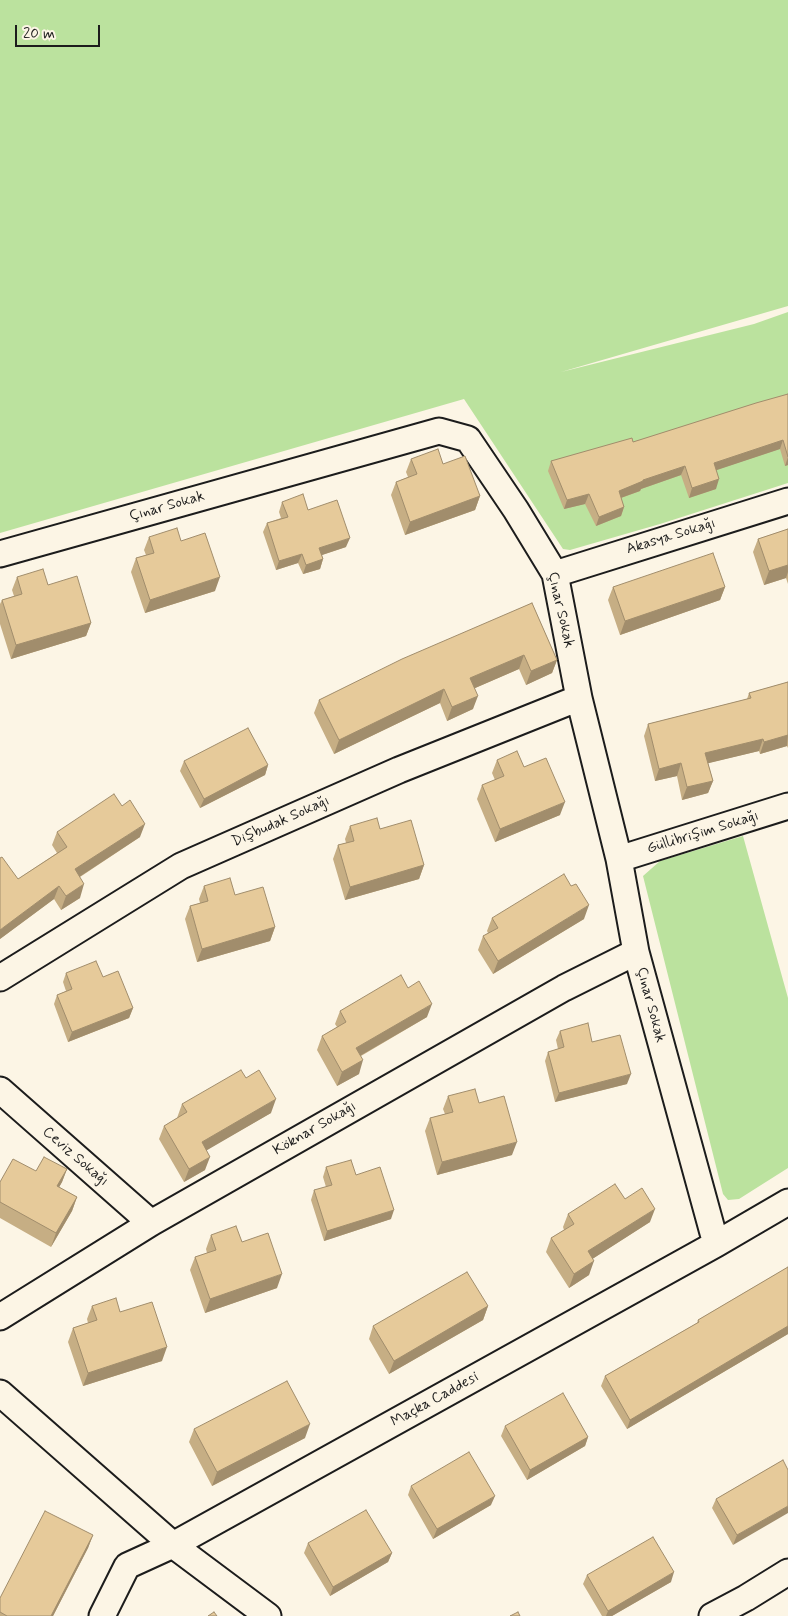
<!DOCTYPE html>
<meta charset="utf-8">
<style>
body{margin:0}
#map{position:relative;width:788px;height:1616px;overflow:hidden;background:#fcf5e5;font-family:Mynerve,sans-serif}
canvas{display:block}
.scale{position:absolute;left:15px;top:25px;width:85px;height:22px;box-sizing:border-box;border:2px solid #1c1c1c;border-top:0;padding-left:6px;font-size:15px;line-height:18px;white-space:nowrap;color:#1c1c1c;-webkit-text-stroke:4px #fcf5e5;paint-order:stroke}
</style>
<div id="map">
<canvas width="788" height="1616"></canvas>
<div class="scale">20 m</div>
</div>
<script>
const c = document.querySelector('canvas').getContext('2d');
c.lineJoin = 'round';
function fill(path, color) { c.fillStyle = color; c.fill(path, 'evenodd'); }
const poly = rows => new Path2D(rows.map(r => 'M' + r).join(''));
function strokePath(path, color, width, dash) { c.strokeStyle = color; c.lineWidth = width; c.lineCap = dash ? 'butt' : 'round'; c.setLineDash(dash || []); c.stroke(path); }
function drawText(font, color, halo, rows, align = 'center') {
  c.font = font + ' Mynerve,sans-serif'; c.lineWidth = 4; c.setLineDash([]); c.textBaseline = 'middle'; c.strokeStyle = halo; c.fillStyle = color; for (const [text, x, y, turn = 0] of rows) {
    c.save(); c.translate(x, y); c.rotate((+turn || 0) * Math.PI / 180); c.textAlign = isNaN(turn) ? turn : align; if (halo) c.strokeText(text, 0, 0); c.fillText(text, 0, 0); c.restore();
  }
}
fill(poly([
 [0,0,788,0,788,306,561,372,754,324,788,312,788,483,660,524,570,550,563,549,464,399,0,533],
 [743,836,788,998,788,1168,739,1199,728,1200,723,1194,643,876,660,861]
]), '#bbe29e');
const minor = poly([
 [0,554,439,431,468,439,516,510,555,574,579,698,619,859,636,952,716,1244],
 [555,574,788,501],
 [619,859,788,806],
 [0,978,181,866,399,770,579,698],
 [0,1090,151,1223],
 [0,1317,151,1223,564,988,636,952],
 [0,1393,173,1545,268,1616],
 [102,1616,127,1566,173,1545,716,1244,788,1202],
 [712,1616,746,1598,788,1572]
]);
strokePath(minor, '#1c1c1c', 29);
strokePath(minor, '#fcf5e5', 25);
fill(poly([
 [788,394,788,465,785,466,780,449,716,470,716,489,689,498,681,475,641,489,640,491,621,498,624,507,621,516,596,526,585,504,564,509,548,471,551,461,633,442],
 [411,459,443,464,480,496,475,510,405,535,391,495,396,482,408,477,406,472],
 [282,502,308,510,346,547,322,555,323,559,320,569,303,574,298,563,276,570,263,532,267,523,281,518,279,512],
 [788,529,788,584,786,578,764,585,753,552,758,539],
 [149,537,181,541,215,591,145,613,131,572,136,558,146,555,144,550],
 [17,577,48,585,91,623,86,636,11,659,0,624,0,604,2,600,14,596,12,590],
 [613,587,725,587,720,600,620,635,608,600],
 [532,603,557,660,552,673,526,685,519,669,475,688,473,709,447,721,440,703,334,754,314,713,319,700],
 [788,682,788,748,787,746,760,754,759,751,708,763,713,781,708,793,682,800,677,776,655,781,644,736,648,724,747,699,749,693],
 [497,760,524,767,560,815,495,842,477,799,482,785,495,780,492,773],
 [184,761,268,765,265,775,200,808,180,771],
 [350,826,380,829,424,865,419,879,345,900,333,859,338,845,346,843,345,839],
 [57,832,140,837,80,877,80,898,61,910,54,899,0,939,18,879,57,853,52,845],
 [204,886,235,895,275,927,270,941,197,962,185,919,190,906,200,903,199,899],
 [492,918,584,919,493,974,478,950,483,936,488,933,487,931],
 [66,973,103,977,133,1008,129,1018,68,1042,54,1004,57,995,66,991,63,982],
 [408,988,427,1017,361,1056,359,1074,337,1086,317,1050,322,1036,337,1027,335,1024,340,1011],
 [560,1031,592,1042,627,1084,555,1102,545,1061,548,1052,558,1049,556,1040],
 [246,1078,271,1113,206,1150,205,1170,184,1182,159,1139,164,1126,177,1118,182,1104],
 [448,1096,479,1103,512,1155,437,1175,425,1131,430,1118,445,1114,443,1109],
 [326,1167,356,1175,391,1219,324,1241,311,1200,314,1190,326,1187,323,1177],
 [67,1169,62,1182,59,1187,77,1197,72,1211,51,1247,0,1218,0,1182,36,1171],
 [625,1199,650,1222,592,1259,589,1275,569,1288,546,1252,551,1238,564,1230,563,1227,568,1214],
 [211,1235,242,1242,277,1288,205,1313,190,1270,195,1257,207,1253,206,1249],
 [788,1267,788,1334,627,1429,601,1386,605,1376,697,1323,698,1320],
 [92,1306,120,1312,162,1361,83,1386,68,1342,73,1328,88,1323,87,1319],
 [488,1306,483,1320,389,1374,369,1339,373,1326],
 [505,1426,588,1437,585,1446,527,1480,501,1436],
 [194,1429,305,1438,212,1486,189,1442],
 [783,1460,733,1545,712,1508,716,1499],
 [411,1486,491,1505,433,1539,408,1495],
 [93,1535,88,1548,53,1616,0,1616,0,1598],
 [308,1543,392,1553,388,1562,330,1596,304,1553],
 [587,1575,671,1582,612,1616,602,1616,583,1584]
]), '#c6ae84');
fill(poly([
 [783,440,780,449,711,472,714,463],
 [788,457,788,465,785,466],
 [685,466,681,475,641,489,640,491,615,500,619,491,643,480],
 [719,479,716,489,689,498,692,488],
 [589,494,585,504,564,509,567,500],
 [480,496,475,510,405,535,410,522],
 [624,507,621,516,596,526,599,517],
 [350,538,346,547,316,557,319,548],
 [302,554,298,563,276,570,279,561],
 [323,559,320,569,303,574,306,565],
 [788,565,788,572,786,578,764,585,769,571],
 [220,577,215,591,145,613,150,600],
 [725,587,720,600,620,635,625,621],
 [91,623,86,636,11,659,16,645],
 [524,655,519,669,466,692,470,678],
 [557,660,552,673,526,685,531,671],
 [444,689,440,703,334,754,339,740],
 [478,696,473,709,447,721,452,707],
 [788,735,787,746,760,754,764,742],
 [763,739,759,751,701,765,705,753],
 [681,763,677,776,655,781,659,769],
 [268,765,265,775,200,808,204,799],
 [713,781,708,793,682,800,687,787],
 [565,802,560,815,495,842,500,829],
 [145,824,140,837,70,883,75,869],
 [424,865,419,879,345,900,350,887],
 [84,884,80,898,61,910,66,896],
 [59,886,54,899,0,939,0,930],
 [589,905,584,919,493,974,498,961],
 [275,927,270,941,197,962,202,949],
 [432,1004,427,1017,351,1061,356,1048],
 [133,1008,129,1018,68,1042,72,1032],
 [363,1060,359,1074,337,1086,342,1072],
 [631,1074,627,1084,555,1102,559,1093],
 [276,1099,271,1113,197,1156,202,1142],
 [517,1142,512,1155,437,1175,442,1162],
 [210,1157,205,1170,184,1182,189,1169],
 [67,1169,62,1182,52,1200,57,1186],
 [77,1197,72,1211,51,1247,56,1233],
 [655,1209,650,1222,583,1265,588,1251],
 [394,1210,391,1219,324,1241,327,1231],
 [594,1261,589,1275,569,1288,574,1274],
 [282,1274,277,1288,205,1313,210,1299],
 [488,1306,483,1320,389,1374,394,1361],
 [788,1326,788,1334,627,1429,630,1420],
 [167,1347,162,1361,83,1386,88,1373],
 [310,1424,305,1438,212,1486,217,1472],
 [588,1437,585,1446,527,1480,530,1470],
 [495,1496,491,1505,433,1539,437,1529],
 [788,1506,788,1513,733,1545,737,1535],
 [93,1535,88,1548,53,1616,51,1616],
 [392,1553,388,1562,330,1596,333,1587],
 [674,1572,671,1582,612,1616,606,1616,608,1611]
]), '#a18d6c');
const building = poly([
 [788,394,788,457,783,440,714,463,719,479,692,488,685,466,643,480,643,481,619,491,624,507,599,517,589,494,567,500,551,461,632,438,633,442,756,403,788,394],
 [438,449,443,464,465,456,480,496,410,522,396,482,417,474,411,459,438,449],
 [303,494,308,510,337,500,350,538,319,548,323,559,306,565,302,554,279,561,267,523,288,517,282,502,303,494],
 [177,528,181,541,205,533,220,577,150,600,136,558,154,553,149,537,177,528],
 [788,529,788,565,769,571,758,539,788,529],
 [713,553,725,587,625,621,613,587,713,553],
 [43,569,48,585,77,576,91,623,16,645,2,600,22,594,17,577,43,569],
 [532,603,557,660,531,671,524,655,470,678,478,696,452,707,444,689,339,740,319,700,402,659,532,603],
 [788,682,788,735,764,742,763,739,705,753,713,781,687,787,681,763,659,769,648,724,751,698,749,693,788,682],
 [248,728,268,765,204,799,184,761,248,728],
 [517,751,524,767,546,758,565,802,500,829,482,785,504,776,497,760,517,751],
 [114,794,122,806,130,800,145,824,75,869,84,884,66,896,59,886,0,930,0,858,2,857,18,879,67,847,57,832,114,794],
 [377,818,380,829,411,820,424,865,350,887,338,845,354,841,350,826,377,818],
 [564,874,571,886,576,884,589,905,498,961,483,936,498,928,492,918,564,874],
 [230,878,235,895,263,887,275,927,202,949,190,906,208,901,204,886,230,878],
 [96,961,103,977,118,971,133,1008,72,1032,57,995,72,989,66,973,96,961],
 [401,975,408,988,419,981,432,1004,356,1048,363,1060,342,1072,322,1036,346,1022,340,1011,401,975],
 [588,1023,592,1042,620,1035,631,1074,559,1093,548,1052,564,1047,560,1031,588,1023],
 [241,1070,246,1078,259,1070,276,1099,202,1142,210,1157,189,1169,164,1126,187,1112,182,1104,241,1070],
 [475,1089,479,1103,504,1096,517,1142,442,1162,430,1118,453,1112,448,1096,475,1089],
 [44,1157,67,1169,57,1186,77,1197,56,1233,0,1202,0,1182,13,1159,36,1171,44,1157],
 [351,1160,356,1175,380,1167,394,1210,327,1231,314,1190,332,1185,326,1167,351,1160],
 [615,1184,625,1199,642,1188,655,1209,588,1251,594,1261,574,1274,551,1238,574,1224,568,1214,615,1184],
 [236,1226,242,1242,268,1233,282,1274,210,1299,195,1257,216,1250,211,1235,236,1226],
 [788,1267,788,1326,630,1420,605,1376,699,1322,698,1320,788,1267],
 [467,1272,488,1306,394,1361,373,1326,467,1272],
 [116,1298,120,1312,152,1302,167,1347,88,1373,73,1328,97,1320,92,1306,116,1298],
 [287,1381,310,1424,217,1472,194,1429,287,1381],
 [563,1393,588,1437,530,1470,505,1426,563,1393],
 [469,1452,495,1496,437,1529,411,1486,469,1452],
 [783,1460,788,1470,788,1506,737,1535,716,1499,783,1460],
 [366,1510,392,1553,333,1587,308,1543,366,1510],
 [45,1511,93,1535,51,1616,7,1616,0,1612,0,1598,45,1511],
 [653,1537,674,1572,608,1611,587,1575,653,1537],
 [214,1612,217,1616,208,1616,214,1612],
 [518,1612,520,1616,510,1616,518,1612]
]);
fill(building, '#e6ca9a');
strokePath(building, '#a18d6c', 1);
drawText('15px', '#1c1c1c', '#fcf5e5', [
 ["Çınar Sokak",167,507,-16],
 ["Akasya Sokağı",671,537,-17],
 ["Çınar Sokak",560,610,77],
 ["Dişbudak Sokağı",281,822,-24],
 ["Güllibrişim Sokağı",703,833,-17],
 ["Çınar Sokak",650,1005,75],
 ["Köknar Sokağı",315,1129,-30],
 ["Ceviz Sokağı",75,1157,41],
 ["Maçka Caddesi",435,1400,-29]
]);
</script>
